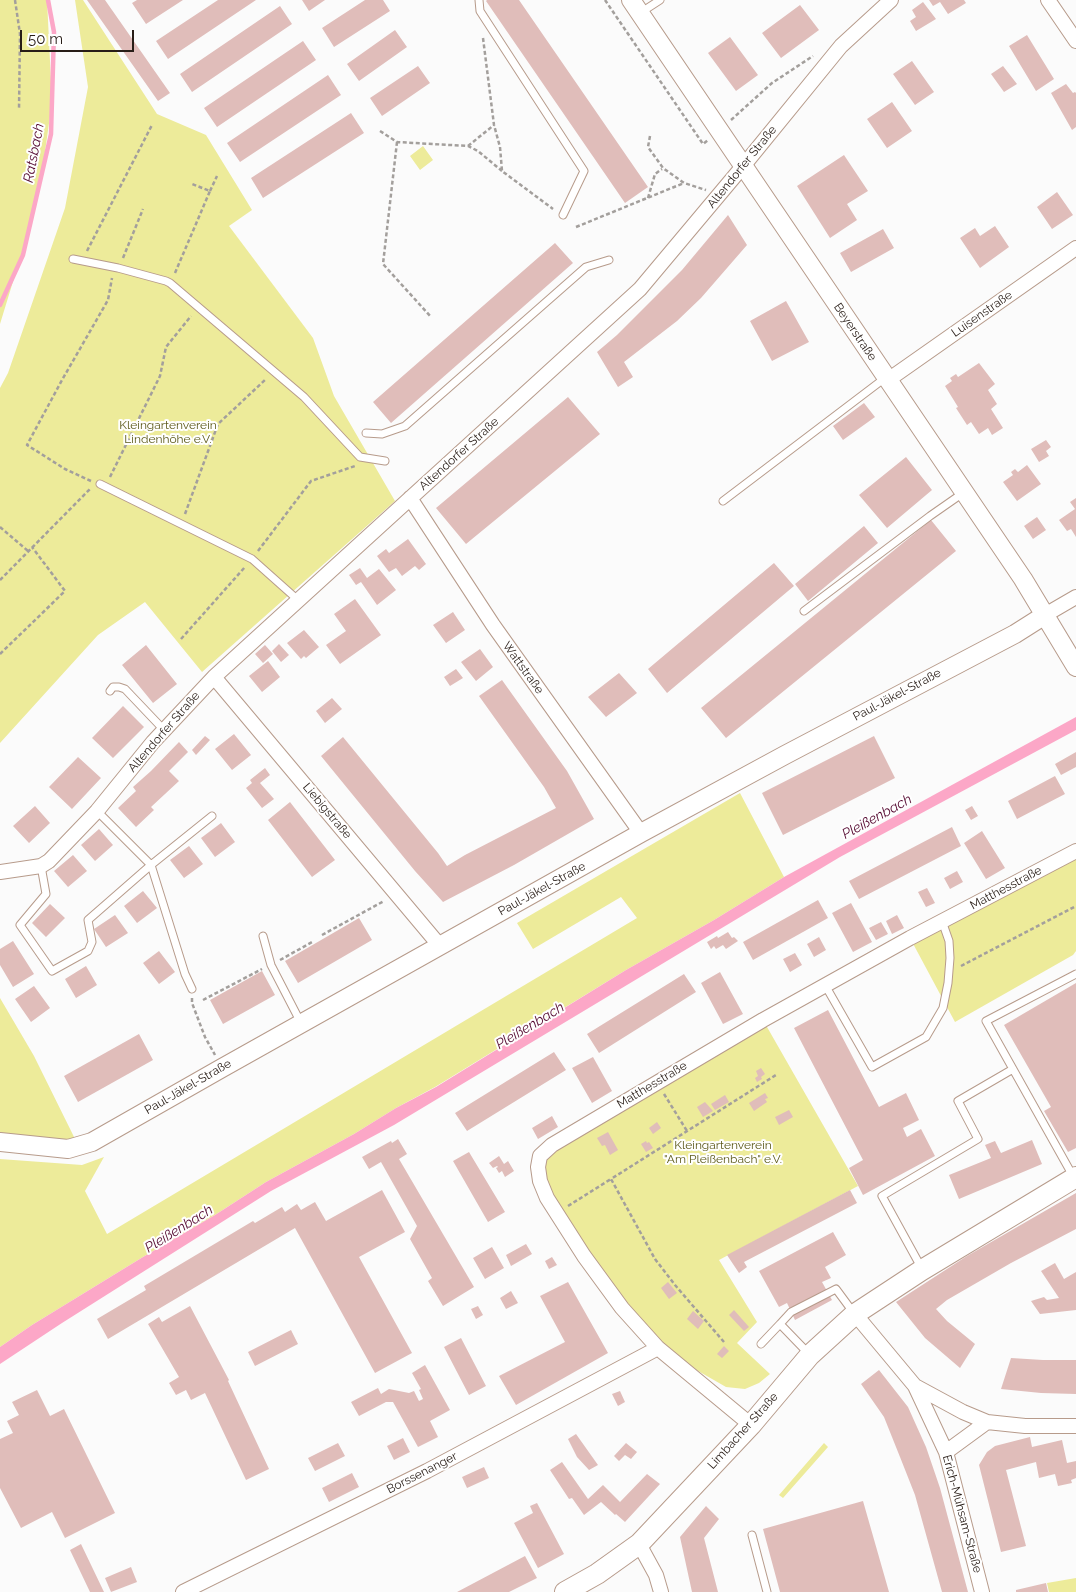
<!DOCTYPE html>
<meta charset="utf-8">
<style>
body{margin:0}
#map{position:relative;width:1076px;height:1592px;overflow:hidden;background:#fbfbfb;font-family:Raleway,sans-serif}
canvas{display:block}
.scale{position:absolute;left:20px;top:30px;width:114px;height:22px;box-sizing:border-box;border:2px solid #281d17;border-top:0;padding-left:6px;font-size:15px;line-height:18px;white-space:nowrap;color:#281d17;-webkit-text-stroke:4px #fff;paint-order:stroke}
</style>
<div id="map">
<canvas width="1076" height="1592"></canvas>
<div class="scale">50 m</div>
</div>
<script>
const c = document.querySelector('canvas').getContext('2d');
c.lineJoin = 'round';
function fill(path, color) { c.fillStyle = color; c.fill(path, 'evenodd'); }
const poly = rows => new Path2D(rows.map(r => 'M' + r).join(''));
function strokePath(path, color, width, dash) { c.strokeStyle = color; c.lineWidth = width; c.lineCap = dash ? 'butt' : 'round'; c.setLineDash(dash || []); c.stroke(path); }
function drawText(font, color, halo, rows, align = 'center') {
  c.font = font + ' Raleway,sans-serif'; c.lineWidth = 4; c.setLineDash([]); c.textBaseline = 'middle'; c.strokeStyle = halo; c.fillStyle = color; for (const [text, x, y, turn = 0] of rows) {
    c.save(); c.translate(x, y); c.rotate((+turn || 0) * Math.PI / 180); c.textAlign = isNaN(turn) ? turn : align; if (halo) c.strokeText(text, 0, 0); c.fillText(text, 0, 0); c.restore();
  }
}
fill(poly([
 [0,0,47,0,52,102,42,173,26,239,0,324],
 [75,0,83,0,157,114,206,135,252,210,229,226,313,338,334,396,395,501,202,672,145,602,98,635,0,743,0,388,8,373,65,208,88,87],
 [423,146,433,160,420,170,410,156],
 [740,793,784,877,714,920,626,970,435,1087,396,1108,354,1134,266,1182,215,1215,143,1257,32,1325,0,1347,0,1159,82,1165,104,1157,85,1191,107,1234,637,918,621,897,533,949,517,923],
 [1076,851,1076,951,1073,955,955,1022,910,938],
 [0,998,34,1056,78,1145,0,1137],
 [763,1020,858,1186,719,1260,757,1322,737,1343,770,1374,759,1383,745,1389,726,1387,658,1348,547,1198,540,1156],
 [824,1443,828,1447,783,1498,779,1495],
 [1076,1578,1076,1592,1049,1592,1047,1583]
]), '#edeb9a');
fill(poly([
 [1076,717,1076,730,840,857,394,1125,271,1191,62,1323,0,1364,0,1347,32,1325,143,1257,215,1215,266,1182,354,1134,396,1108,436,1087,626,970,714,920,784,877]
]), '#fca7c7');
strokePath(poly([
 [0,305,23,255,51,134,54,32,48,0]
]), '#fca7c7', 4.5);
fill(poly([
 [87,0,105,0,170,93,158,101],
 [137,0,183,0,146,24,132,3],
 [218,0,256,0,168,59,156,41],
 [302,0,325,0,309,11],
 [365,0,383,0,390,11,334,47,322,28],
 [487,0,519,0,648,187,625,203,486,1],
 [929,0,964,0,966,3,948,14,940,2,933,6],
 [923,2,936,19,916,31,910,21,916,17,912,10],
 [800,5,819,30,781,58,762,33],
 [280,6,292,24,192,92,180,74],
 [395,30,407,47,359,81,347,64],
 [1027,35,1054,79,1036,91,1009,46],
 [730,37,758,75,736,91,708,53],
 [303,41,316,60,217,127,204,108],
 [912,61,934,92,915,105,893,74],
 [418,66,430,83,382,116,370,98],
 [1003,66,1017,84,1004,92,991,74],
 [328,75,341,95,240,162,227,143],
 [1066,84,1073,93,1075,92,1076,93,1076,127,1072,130,1051,93],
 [892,102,912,131,887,148,867,119],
 [351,113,364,133,263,198,251,178],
 [844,155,868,191,847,204,857,220,830,238,797,186],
 [1057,192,1073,215,1052,229,1037,207],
 [728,215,747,245,701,298,677,321,624,362,633,377,618,387,597,352,617,335,682,270],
 [995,226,1009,247,980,268,960,238,975,228,980,236],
 [883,229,894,248,851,272,840,253],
 [555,243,573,263,391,423,373,402],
 [786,301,809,342,772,361,750,321],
 [979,363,995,384,988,390,997,404,991,409,1003,428,992,435,988,428,979,434,971,422,967,425,956,408,958,407,945,386,952,381,950,378,956,374,958,377],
 [568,397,600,434,466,544,436,508],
 [864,403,875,417,843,440,833,426],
 [1046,440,1051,447,1046,451,1049,456,1039,462,1031,449],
 [906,457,932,490,887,528,859,495],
 [1027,465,1041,484,1017,501,1003,482,1013,475,1011,472,1015,469,1018,472],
 [1076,498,1076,537,1071,529,1067,531,1059,520,1075,509,1070,502],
 [1037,517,1046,530,1033,539,1024,526],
 [931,520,956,551,726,738,701,708],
 [864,526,878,543,808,601,795,584],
 [408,539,426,564,419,570,415,566,402,576,396,568,389,572,377,556,386,549,389,553],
 [774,563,794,586,667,693,648,669],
 [360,568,367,578,379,569,396,590,377,605,361,582,356,585,349,575],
 [355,599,381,635,340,664,326,645,346,631,334,614],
 [453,612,465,630,446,643,433,625],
 [304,630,319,647,306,658,304,656,301,659,287,643],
 [279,644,289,655,281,662,272,651],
 [146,645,177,684,153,703,122,665],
 [265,645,273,654,263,663,255,654],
 [480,649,493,667,476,681,461,662],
 [268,661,280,677,262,692,249,676],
 [456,669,463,678,450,686,444,677],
 [619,673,637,693,606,717,588,697],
 [502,680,567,771,594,819,514,865,443,902,415,871,321,756,343,737,438,853,447,866,465,855,556,808,544,787,479,696],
 [332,698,342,709,325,723,316,711],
 [123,706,144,727,113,758,92,738],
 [234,734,251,755,232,770,215,749],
 [205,736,210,740,196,755,192,750],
 [874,736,895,778,783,835,762,793],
 [179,742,188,752,169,771,179,781,151,807,154,810,136,827,118,808,136,791,133,787,151,771],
 [1076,752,1076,767,1061,775,1055,764],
 [78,757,101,778,72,809,49,787],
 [265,768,270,775,260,783,274,799,262,808,246,788,252,783,250,780],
 [1055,776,1065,794,1017,819,1008,801],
 [290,802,335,860,312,877,268,820],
 [35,806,50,823,29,843,13,826],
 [972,806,978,816,971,820,965,810],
 [221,823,235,842,215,857,201,838],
 [952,827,961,846,859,899,849,881],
 [99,829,113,845,95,861,81,845],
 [982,831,1005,868,986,879,964,843],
 [189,846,203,864,184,878,170,860],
 [73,855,87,871,68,887,54,871],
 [957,871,963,882,950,889,944,878],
 [927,888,935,903,926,907,918,892],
 [143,891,157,908,137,923,124,906],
 [818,900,828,918,753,960,743,942],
 [851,903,872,942,853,952,832,913],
 [50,904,65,918,46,937,32,923],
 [115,915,128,933,106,947,94,929],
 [897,915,904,928,892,934,886,921],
 [359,918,372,940,298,983,285,961],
 [881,922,888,934,876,940,869,928],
 [728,932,732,938,734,937,738,941,726,949,723,945,716,949,714,946,711,949,707,942,717,936,718,938],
 [819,937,826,950,814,957,807,944],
 [13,941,34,974,13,987,0,965,0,949],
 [159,951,175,972,159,984,143,963],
 [795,953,802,965,790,972,783,959],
 [86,966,97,985,76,998,65,979],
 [262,971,275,995,223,1024,210,1000],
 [720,972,743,1014,723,1024,701,983],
 [684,974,696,992,599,1053,587,1034],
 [1076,983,1076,1148,1068,1152,1044,1111,1051,1107,1004,1025],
 [34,986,50,1008,31,1022,15,999],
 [828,1010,879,1107,906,1093,919,1120,903,1128,907,1137,921,1129,935,1156,863,1195,849,1168,863,1160,794,1028],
 [139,1034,153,1060,78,1102,64,1076],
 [554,1052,566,1070,467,1131,455,1113],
 [593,1057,612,1091,592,1103,572,1068],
 [761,1068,765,1074,761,1077,762,1079,757,1082,755,1078,758,1076,756,1071],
 [765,1093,768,1098,765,1099,767,1102,754,1111,749,1103],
 [725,1095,729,1102,715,1110,711,1104],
 [705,1102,713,1111,703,1117,697,1107],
 [789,1110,793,1117,779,1125,775,1117],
 [552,1116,558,1127,538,1139,532,1128],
 [657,1122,661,1128,653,1134,649,1128],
 [608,1132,618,1150,610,1155,605,1145,602,1146,597,1138],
 [398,1139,407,1154,399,1159,474,1287,443,1306,428,1281,432,1278,410,1239,417,1226,381,1162,369,1169,362,1157,391,1141,392,1143],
 [1032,1140,1042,1164,959,1199,949,1175,991,1158,985,1145,995,1141,1001,1153],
 [646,1141,647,1143,649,1142,653,1148,646,1152,641,1144],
 [469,1152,505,1212,488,1222,453,1161],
 [499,1156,504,1164,508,1161,514,1171,505,1177,502,1171,499,1173,496,1168,498,1167,497,1166,493,1168,489,1163],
 [382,1190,405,1232,359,1257,412,1353,375,1373,295,1228,108,1339,97,1319,146,1290,144,1286,253,1221,255,1223,282,1207,285,1212,297,1204,301,1210,315,1202,326,1221],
 [850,1190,857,1203,744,1262,747,1267,739,1273,727,1255],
 [1076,1193,1076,1229,1011,1263,947,1300,936,1309,947,1321,975,1344,960,1368,925,1338,896,1302,967,1256],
 [833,1232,846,1255,825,1267,831,1278,822,1282,832,1300,795,1320,787,1303,779,1307,759,1271],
 [526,1244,532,1254,511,1266,506,1255],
 [492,1247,504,1268,485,1279,473,1258],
 [552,1257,557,1265,549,1269,545,1261],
 [1055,1263,1064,1279,1076,1272,1076,1310,1040,1314,1031,1301,1044,1297,1047,1300,1059,1298,1041,1271],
 [568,1282,608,1353,516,1405,499,1376,565,1342,540,1296],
 [668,1282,677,1293,669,1299,661,1288],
 [511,1291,518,1303,506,1309,500,1298],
 [190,1306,229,1380,228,1381,269,1469,246,1480,205,1393,191,1400,186,1390,176,1395,169,1383,179,1377,148,1324,159,1317,162,1322],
 [478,1306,483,1315,476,1319,471,1309],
 [734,1310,749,1327,744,1331,729,1315],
 [693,1311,704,1321,698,1329,687,1319],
 [291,1330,298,1344,255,1366,248,1352],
 [461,1338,486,1386,469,1395,444,1347],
 [724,1346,729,1351,722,1358,717,1354],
 [1011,1358,1043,1360,1076,1360,1076,1394,1041,1393,1001,1389],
 [425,1365,450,1410,430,1421,438,1437,418,1447,393,1402,386,1402,359,1416,351,1402,378,1388,381,1394,389,1389,409,1393,414,1391,419,1401,423,1399,419,1390,421,1389,412,1373],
 [879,1370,908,1407,926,1447,940,1488,968,1592,942,1592,915,1495,900,1457,884,1417,861,1384],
 [37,1390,50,1416,64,1409,115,1513,65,1538,52,1512,21,1528,0,1488,0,1439,13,1433,7,1421,19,1415,12,1402],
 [620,1391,625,1402,618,1406,612,1394],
 [576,1434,598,1465,589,1470,577,1457,568,1439],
 [1030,1437,1032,1447,1062,1440,1067,1463,1076,1461,1076,1478,1071,1480,1072,1483,1058,1486,1055,1474,1039,1478,1036,1462,1006,1470,1026,1546,1001,1552,979,1465,987,1452,995,1446],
 [403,1438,410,1452,394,1460,387,1446],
 [338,1443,345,1456,315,1471,308,1458],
 [626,1443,637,1452,631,1459,625,1455,619,1461,614,1456],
 [562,1462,588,1499,603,1485,620,1502,647,1474,660,1484,625,1522,616,1514,615,1515,601,1502,584,1515,572,1498,569,1499,550,1470],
 [484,1467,489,1478,467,1488,462,1477],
 [352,1473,359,1487,329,1502,322,1488],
 [863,1501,889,1592,780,1592,763,1529],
 [537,1503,564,1554,538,1568,514,1523,533,1513,530,1506],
 [706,1506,719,1519,704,1538,718,1592,692,1592,680,1537],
 [81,1544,104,1592,90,1592,70,1550],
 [525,1556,537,1578,509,1592,457,1592],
 [131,1567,137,1582,111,1592,105,1578],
 [1046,1583,1048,1592,1016,1592,1016,1590]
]), '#e0bdba');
const service = poly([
 [479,0,480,11,584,171,563,215],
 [640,13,660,0],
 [73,259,118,268,166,281,170,283,304,397,360,457,385,461],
 [366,433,382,434,405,426,586,267,609,260],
 [100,484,252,559,298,600],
 [723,501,885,378],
 [804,611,930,516,963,493],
 [110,691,113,687,119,687,125,689,164,730],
 [97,811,151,865,185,974,192,989],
 [41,866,46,894,20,925,52,971,88,951,92,942,88,920,151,865,212,816],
 [263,936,271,965,301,1023],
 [825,985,872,1067,926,1037,943,1008,948,983,950,958,949,941,942,921],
 [1073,1176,986,1021,1076,974],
 [921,1267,882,1196,978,1139,958,1101,1013,1069],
 [761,1344,780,1324],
 [809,1354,780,1324,791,1312,836,1289,853,1312],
 [752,1535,767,1592]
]);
const minor = poly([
 [1048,0,1076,41],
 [888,380,1076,248],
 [410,498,493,625,641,833],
 [1045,615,1076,597],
 [214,677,440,946],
 [0,872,41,866,49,861,97,811,153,742,214,677,640,289,744,165,841,46,891,0],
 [855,1314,915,1386,946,1452,982,1592],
 [915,1386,963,1412,987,1422,1025,1426,1076,1426],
 [751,1425,658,1348,622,1308,584,1256,547,1198,540,1181,538,1167,540,1156,552,1145,763,1020,910,938,1076,851],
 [946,1452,987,1422],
 [639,1544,656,1575,661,1592],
 [183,1592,427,1471,658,1348]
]);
const tertiary = poly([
 [631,0,1023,579,1076,667],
 [0,1142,68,1149,92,1142,222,1068,641,833,785,755,1015,634,1045,615]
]);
const secondary = poly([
 [565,1592,597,1574,639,1544,751,1425,810,1355,855,1314,922,1270,1076,1177]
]);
strokePath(service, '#b79b8b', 9);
strokePath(minor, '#b79b8b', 16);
strokePath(tertiary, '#b79b8b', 20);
strokePath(secondary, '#b79b8b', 22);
strokePath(poly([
 [15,0,20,34,19,110],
 [605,0,703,144,708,140],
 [483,38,494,125,500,147,502,171,553,209],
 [731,120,772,83,813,56],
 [380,131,397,142,468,146,478,151,502,171],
 [650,136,648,147,663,168,684,183,706,190],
 [397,142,383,264,431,317],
 [468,146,494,125],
 [210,191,217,176],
 [648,198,655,174,662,169],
 [576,227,684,183],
 [87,251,152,125],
 [123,258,143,209],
 [175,273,210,191,192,184],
 [110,477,160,376,166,347,191,316],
 [91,481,65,469,27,445,62,380,108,300,112,278],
 [185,514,218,424,266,379],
 [0,527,28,551],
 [258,551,311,481,355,466],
 [0,580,91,488],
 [181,639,245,567],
 [0,654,65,591,32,547],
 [322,935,384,901],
 [280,960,314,941],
 [961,966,1076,906],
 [192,998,192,1003,205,1037,215,1055],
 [203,1000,262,969],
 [664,1094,687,1131],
 [568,1206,611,1179],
 [724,1342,675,1285,655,1259,611,1179,776,1075]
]), '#a39f9c', 2.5, [4, 2.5]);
strokePath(service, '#fff', 7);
strokePath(minor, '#fff', 14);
strokePath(tertiary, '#fff', 18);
strokePath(secondary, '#fff', 20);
drawText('12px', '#281d17', '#fff', [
 ["Altendorfer Straße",742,167,-51],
 ["Luisenstraße",982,314,-35],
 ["Beyerstraße",855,332,56],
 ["Altendorfer Straße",459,454,-42],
 ["Wattstraße",523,668,54],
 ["Paul-Jäkel-Straße",897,695,-28],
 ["Altendorfer Straße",164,732,-49],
 ["Liebigstraße",327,811,50],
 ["Matthesstraße",1006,888,-28],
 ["Paul-Jäkel-Straße",542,889,-29],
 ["Matthesstraße",652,1085,-31],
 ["Paul-Jäkel-Straße",188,1087,-30],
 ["Limbacher Straße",743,1431,-48],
 ["Borssenanger",422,1473,-27],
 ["Erich-Mühsam-Straße",962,1514,75]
]);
drawText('12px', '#5d5a1b', '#fff', [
 ["Kleingartenverein",168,425],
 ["Lindenhöhe e.V.",168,439],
 ["Kleingartenverein",723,1145],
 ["\"Am Pleißenbach\" e.V.",723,1159]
]);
drawText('italic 14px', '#550a31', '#fff', [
 ["Ratsbach",34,153,-79],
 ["Pleißenbach",877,817,-29],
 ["Pleißenbach",530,1026,-31],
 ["Pleißenbach",179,1229,-32]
]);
</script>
